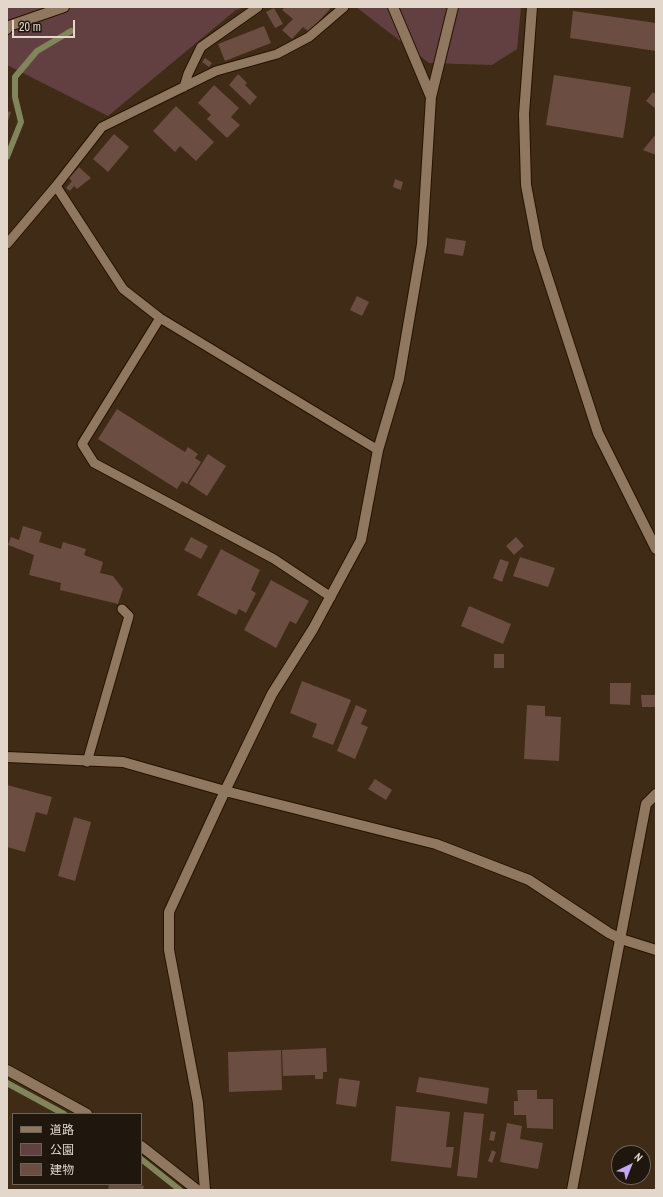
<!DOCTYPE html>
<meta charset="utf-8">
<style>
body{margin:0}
#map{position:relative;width:663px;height:1197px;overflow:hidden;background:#3f2b16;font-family:"Archivo Narrow","Noto Sans JP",sans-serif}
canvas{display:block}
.frame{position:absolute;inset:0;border:8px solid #e3d6ca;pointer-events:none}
.legend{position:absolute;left:12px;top:1113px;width:130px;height:72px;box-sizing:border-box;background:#1f160d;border:1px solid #6d6359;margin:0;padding:5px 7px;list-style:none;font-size:12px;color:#e3d6ca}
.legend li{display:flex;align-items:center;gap:8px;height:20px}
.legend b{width:20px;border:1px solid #6d6359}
.north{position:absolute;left:611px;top:1145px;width:40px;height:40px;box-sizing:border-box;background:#1f160d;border:1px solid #6d6359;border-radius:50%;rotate:43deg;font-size:11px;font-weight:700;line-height:16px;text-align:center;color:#e3d6ca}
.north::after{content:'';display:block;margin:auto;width:14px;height:18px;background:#c3a7f2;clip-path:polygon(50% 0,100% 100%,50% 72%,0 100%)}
.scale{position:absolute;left:12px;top:20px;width:63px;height:18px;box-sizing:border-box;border:2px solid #e3d6ca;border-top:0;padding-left:5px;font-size:12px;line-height:14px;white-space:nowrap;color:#e3d6ca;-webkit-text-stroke:3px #1f160d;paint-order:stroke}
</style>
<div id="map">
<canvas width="663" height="1197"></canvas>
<div class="frame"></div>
<ul class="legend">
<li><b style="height:5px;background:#8f7760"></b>道路</li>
<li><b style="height:11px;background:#624042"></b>公園</li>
<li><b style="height:11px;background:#6b4d42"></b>建物</li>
</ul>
<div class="north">N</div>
<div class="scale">20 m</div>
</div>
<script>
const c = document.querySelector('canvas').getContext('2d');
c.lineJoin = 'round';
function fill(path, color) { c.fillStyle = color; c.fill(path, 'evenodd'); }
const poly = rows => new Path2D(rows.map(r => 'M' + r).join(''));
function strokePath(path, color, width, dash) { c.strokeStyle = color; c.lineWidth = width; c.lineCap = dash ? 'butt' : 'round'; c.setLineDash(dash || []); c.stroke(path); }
fill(poly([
 [7,7,245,7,236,10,108,116,7,65],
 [356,7,521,7,517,49,492,65,429,63]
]), '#624042');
strokePath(poly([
 [7,157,21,122,15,97,15,77,37,51,71,31],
 [7,1083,64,1114],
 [141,1159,180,1190]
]), '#82845b', 6);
fill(poly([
 [285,7,297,7,298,8,299,7,329,7,330,9,309,32,303,27,292,39,282,30,293,19,282,10],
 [274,8,283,24,275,28,266,12],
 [573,11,656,23,656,51,570,38],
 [264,26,271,43,225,61,218,44],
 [205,58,212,63,209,67,202,62],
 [238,74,247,83,245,85,257,97,250,105,229,85],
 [554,75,631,87,623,138,546,125],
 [214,85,239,108,231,117,240,125,227,138,207,119,211,115,198,103],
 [653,92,656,95,656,109,646,101],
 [176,106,214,142,196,161,180,146,175,152,153,131],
 [7,111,11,112,7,124],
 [114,134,129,147,108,172,93,159],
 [656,134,656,155,643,150],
 [79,167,91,178,77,189,74,186,70,191,66,188,72,181,69,178],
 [395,179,403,182,401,190,393,187],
 [446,238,466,241,463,256,444,253],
 [357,296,369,302,362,316,350,310],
 [117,409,185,452,188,447,198,454,195,458,201,462,187,484,182,481,177,489,98,439],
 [208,454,226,466,207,496,189,484],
 [23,526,42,532,39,542,61,549,63,542,86,549,84,555,103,562,100,573,113,576,123,589,118,604,60,590,61,583,29,575,34,555,8,545,11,537,19,540],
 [191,537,208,546,201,559,184,550],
 [516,537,524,546,514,555,506,546],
 [221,549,260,570,251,590,256,593,246,613,239,609,236,615,197,595],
 [520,557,555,568,548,587,513,576],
 [500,559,509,562,502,582,493,578],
 [271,580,309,601,296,624,290,621,276,648,244,630],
 [469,606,511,624,503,644,461,626],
 [494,654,504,654,504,668,494,668],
 [302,681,351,700,333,745,312,737,317,724,290,713],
 [610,683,631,683,630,705,610,704],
 [641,695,656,695,656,707,642,707],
 [356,705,367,710,361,724,368,727,355,759,337,751],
 [527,705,545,706,545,716,561,717,559,761,524,759],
 [375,779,392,790,386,800,368,789],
 [7,785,52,797,47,815,36,812,25,852,7,847],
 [74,817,91,822,75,881,58,876],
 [326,1048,327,1072,323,1072,323,1079,315,1079,315,1075,283,1076,282,1050],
 [281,1050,282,1090,229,1092,228,1052],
 [419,1077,489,1088,487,1104,416,1092],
 [339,1078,360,1081,356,1107,336,1104],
 [517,1090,537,1090,537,1099,553,1099,553,1129,527,1128,526,1115,514,1115,514,1101,518,1101],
 [396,1106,450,1112,446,1147,454,1147,451,1168,391,1161],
 [464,1112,484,1114,477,1178,457,1176],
 [507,1123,522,1126,520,1139,543,1143,538,1169,500,1162],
 [491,1131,496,1132,494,1141,489,1140],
 [492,1150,496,1152,492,1163,488,1161],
 [109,1184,136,1184,144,1186,143,1190,108,1190]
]), '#6b4d42');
const service = poly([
 [184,87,188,74,201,47,258,7],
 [56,186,123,289,160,318,378,450],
 [7,244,56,186,102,127,216,71,277,54,309,37,344,7],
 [160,318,82,444,94,463,274,559,331,597],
 [87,762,129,616,122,609]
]);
const minor = poly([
 [393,7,431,97],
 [7,29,9,26,64,7],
 [7,757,123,762,225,791,436,844,529,880,609,933,621,939,656,950],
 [7,1070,87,1114],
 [141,1146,197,1190],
 [205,1190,198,1103,169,950,169,912,225,791,272,694,313,629,361,540,378,450,399,379,422,244,431,97,453,7]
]);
const tertiary = poly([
 [532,7,524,114,526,185,538,248,598,433,656,549],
 [572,1190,646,804,656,794]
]);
strokePath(service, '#251301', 11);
strokePath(minor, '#251301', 12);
strokePath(tertiary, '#251301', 12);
strokePath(service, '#8f7760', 9);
strokePath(minor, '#8f7760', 10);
strokePath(tertiary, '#8f7760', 10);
</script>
